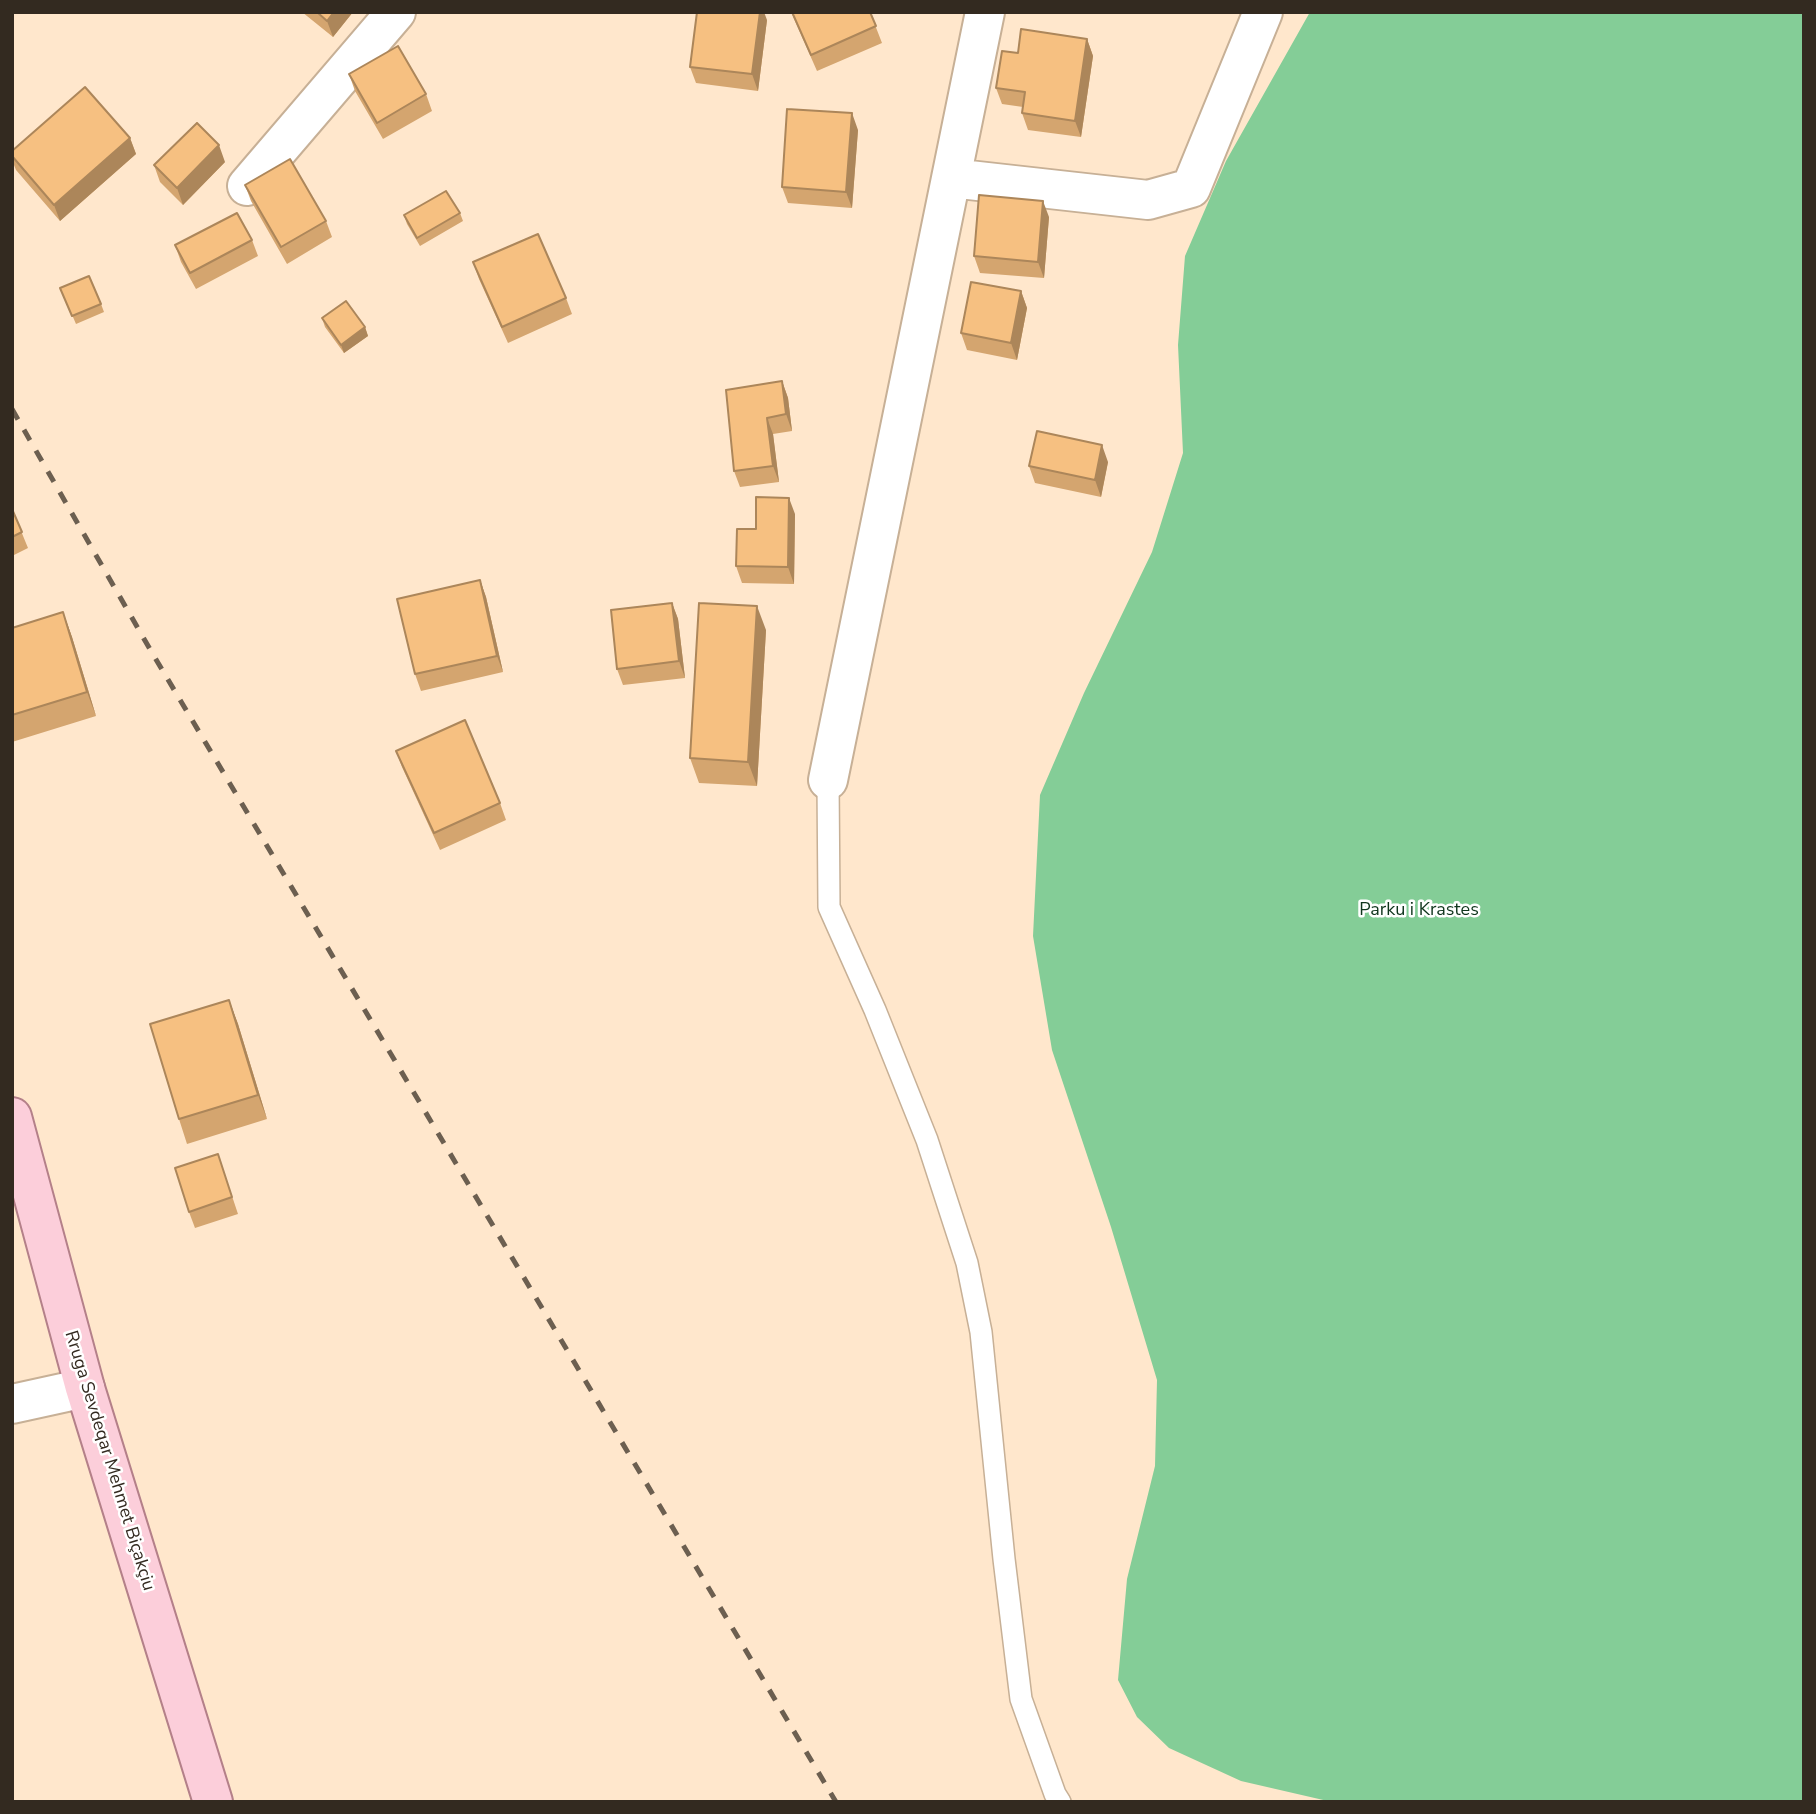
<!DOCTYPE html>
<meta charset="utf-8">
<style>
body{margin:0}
#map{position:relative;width:1816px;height:1814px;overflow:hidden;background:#ffe7cc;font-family:"Nunito Sans",sans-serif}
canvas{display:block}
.frame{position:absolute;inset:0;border:14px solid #332a20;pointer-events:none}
</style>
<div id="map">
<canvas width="1816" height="1814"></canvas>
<div class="frame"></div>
</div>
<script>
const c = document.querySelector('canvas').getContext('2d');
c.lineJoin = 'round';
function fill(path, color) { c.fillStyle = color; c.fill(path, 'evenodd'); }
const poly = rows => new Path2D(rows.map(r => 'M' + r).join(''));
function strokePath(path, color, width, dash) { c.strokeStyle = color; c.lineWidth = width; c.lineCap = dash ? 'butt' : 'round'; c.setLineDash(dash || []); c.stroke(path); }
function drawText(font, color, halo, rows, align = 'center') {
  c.font = font + ' "Nunito Sans",sans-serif'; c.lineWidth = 5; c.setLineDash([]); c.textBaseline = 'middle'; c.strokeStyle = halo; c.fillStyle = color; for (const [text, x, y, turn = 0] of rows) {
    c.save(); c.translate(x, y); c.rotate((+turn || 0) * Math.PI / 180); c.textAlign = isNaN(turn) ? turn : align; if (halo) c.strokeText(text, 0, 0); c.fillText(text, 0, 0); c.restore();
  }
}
fill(poly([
 [1310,12,1804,12,1804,1802,1332,1802,1241,1781,1169,1748,1137,1717,1118,1680,1127,1579,1155,1466,1157,1380,1111,1227,1052,1050,1033,936,1040,795,1084,693,1152,552,1183,453,1178,345,1185,256,1226,161]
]), '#84cd97');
const service = poly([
 [828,780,829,907,875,1010,927,1140,967,1263,981,1332,1004,1559,1021,1699,1055,1794,1060,1802]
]);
const minor = poly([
 [951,178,1148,200,1191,188,1263,12],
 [247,186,396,12],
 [828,780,985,12],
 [12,1404,85,1388]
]);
const primary = poly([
 [12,1117,85,1388,213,1802]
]);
strokePath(service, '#c7b096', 24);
strokePath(minor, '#c7b096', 42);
strokePath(primary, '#b48089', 42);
strokePath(service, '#fff', 21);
strokePath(minor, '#fff', 38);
strokePath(primary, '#fcceda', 38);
strokePath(poly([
 [12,409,151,651,836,1802]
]), '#6c5f50', 5, [12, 12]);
fill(poly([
 [302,12,353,12,333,37],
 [791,12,870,12,882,43,817,71],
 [767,20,758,91,696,83,690,67],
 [1087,39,1093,56,1081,137,1028,130,1022,113,1023,107,1002,104,996,88,1018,53],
 [349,74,426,94,432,111,383,139,355,91],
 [858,130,852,208,788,203,782,187],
 [130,138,136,154,60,221,16,170,12,160,12,151],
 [225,162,183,205,160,182,154,165],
 [245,185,326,221,332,237,287,264,251,201],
 [460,213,463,221,420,246,407,224,404,215],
 [1049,217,1044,278,980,273,974,256],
 [252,240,258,256,196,289,181,262,175,245],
 [473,262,566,298,572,314,508,343,479,279],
 [1021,291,1027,308,1017,360,967,350,961,333],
 [64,296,101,304,104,312,76,324],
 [322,318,365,327,368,336,344,353,325,327],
 [782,381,788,398,792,431,773,434,779,482,740,487,734,471],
 [1108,462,1101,497,1035,483,1029,466],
 [12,509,28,548,12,556],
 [795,514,794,584,742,583,736,566,756,529],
 [480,580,486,597,503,672,421,691,415,674],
 [672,603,678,619,685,678,623,685,617,669],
 [63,612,72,637,96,716,12,742,12,628],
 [766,630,757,786,699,783,690,758],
 [396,751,500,803,506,820,440,850,402,767],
 [229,1000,238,1024,267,1119,187,1144,179,1119],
 [218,1154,238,1214,195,1228,189,1212]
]), '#d4a56f');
fill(poly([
 [334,12,353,12,333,37,327,21],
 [760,12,764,12,767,20,758,91,752,74],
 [1087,39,1093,56,1081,137,1075,121],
 [852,113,858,130,852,208,846,192],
 [130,138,136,154,60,221,54,205],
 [219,145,225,162,183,205,177,188],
 [1043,201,1049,217,1044,278,1038,262],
 [1021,291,1027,308,1017,360,1011,343],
 [365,327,368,336,344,353,341,345],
 [782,381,788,398,792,431,786,414],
 [767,418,773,434,779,482,773,466],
 [1102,445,1108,462,1101,497,1095,480],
 [789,498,795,514,794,584,788,567],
 [480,580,486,597,503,672,497,656],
 [672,603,678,619,685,678,679,661],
 [757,606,766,630,757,786,748,762],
 [63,612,72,637,96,716,87,692],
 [229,1000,238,1024,267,1119,258,1095]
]), '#ac865a');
const building = poly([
 [317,12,334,12,327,21,317,12],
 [697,12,760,12,752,74,690,67,697,12],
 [792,12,870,12,876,26,811,55,792,12],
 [1021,29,1087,39,1075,121,1022,113,1025,92,996,88,1002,51,1018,53,1021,29],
 [398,46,426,94,377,123,349,74,398,46],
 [85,87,130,138,54,205,12,156,12,151,85,87],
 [787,109,852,113,846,192,782,187,787,109],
 [197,123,219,145,177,188,154,165,197,123],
 [290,159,326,221,281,247,245,185,290,159],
 [446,191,460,213,417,238,404,215,446,191],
 [979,195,1043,201,1038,262,974,256,979,195],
 [237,213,252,240,190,273,175,245,237,213],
 [538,234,566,298,502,327,473,262,538,234],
 [89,276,101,304,72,316,60,288,89,276],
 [971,282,1021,291,1011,343,961,333,971,282],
 [346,301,365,327,341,345,322,318,346,301],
 [782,381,786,414,767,418,773,466,734,471,726,390,782,381],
 [1037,431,1102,445,1095,480,1029,466,1037,431],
 [756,497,789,498,788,567,736,566,737,529,756,529,756,497],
 [12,509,22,532,12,537,12,509],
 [480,580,497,656,415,674,397,599,480,580],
 [672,603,679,661,617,669,611,610,672,603],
 [699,603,757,606,748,762,690,758,699,603],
 [63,612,87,692,12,715,12,628,63,612],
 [465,720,500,803,434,833,396,751,465,720],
 [229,1000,258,1095,179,1119,150,1024,229,1000],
 [218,1154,232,1197,189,1212,175,1168,218,1154]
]);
fill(building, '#f6c081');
strokePath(building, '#ac865a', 2);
drawText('18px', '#10361d', '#fff', [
 ["Parku i Krastes",1419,911]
]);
drawText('18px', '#332a20', '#fff', [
 ["Rruga Sevdeqar Mehmet Biçakçiu",109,1461,73]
]);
</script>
